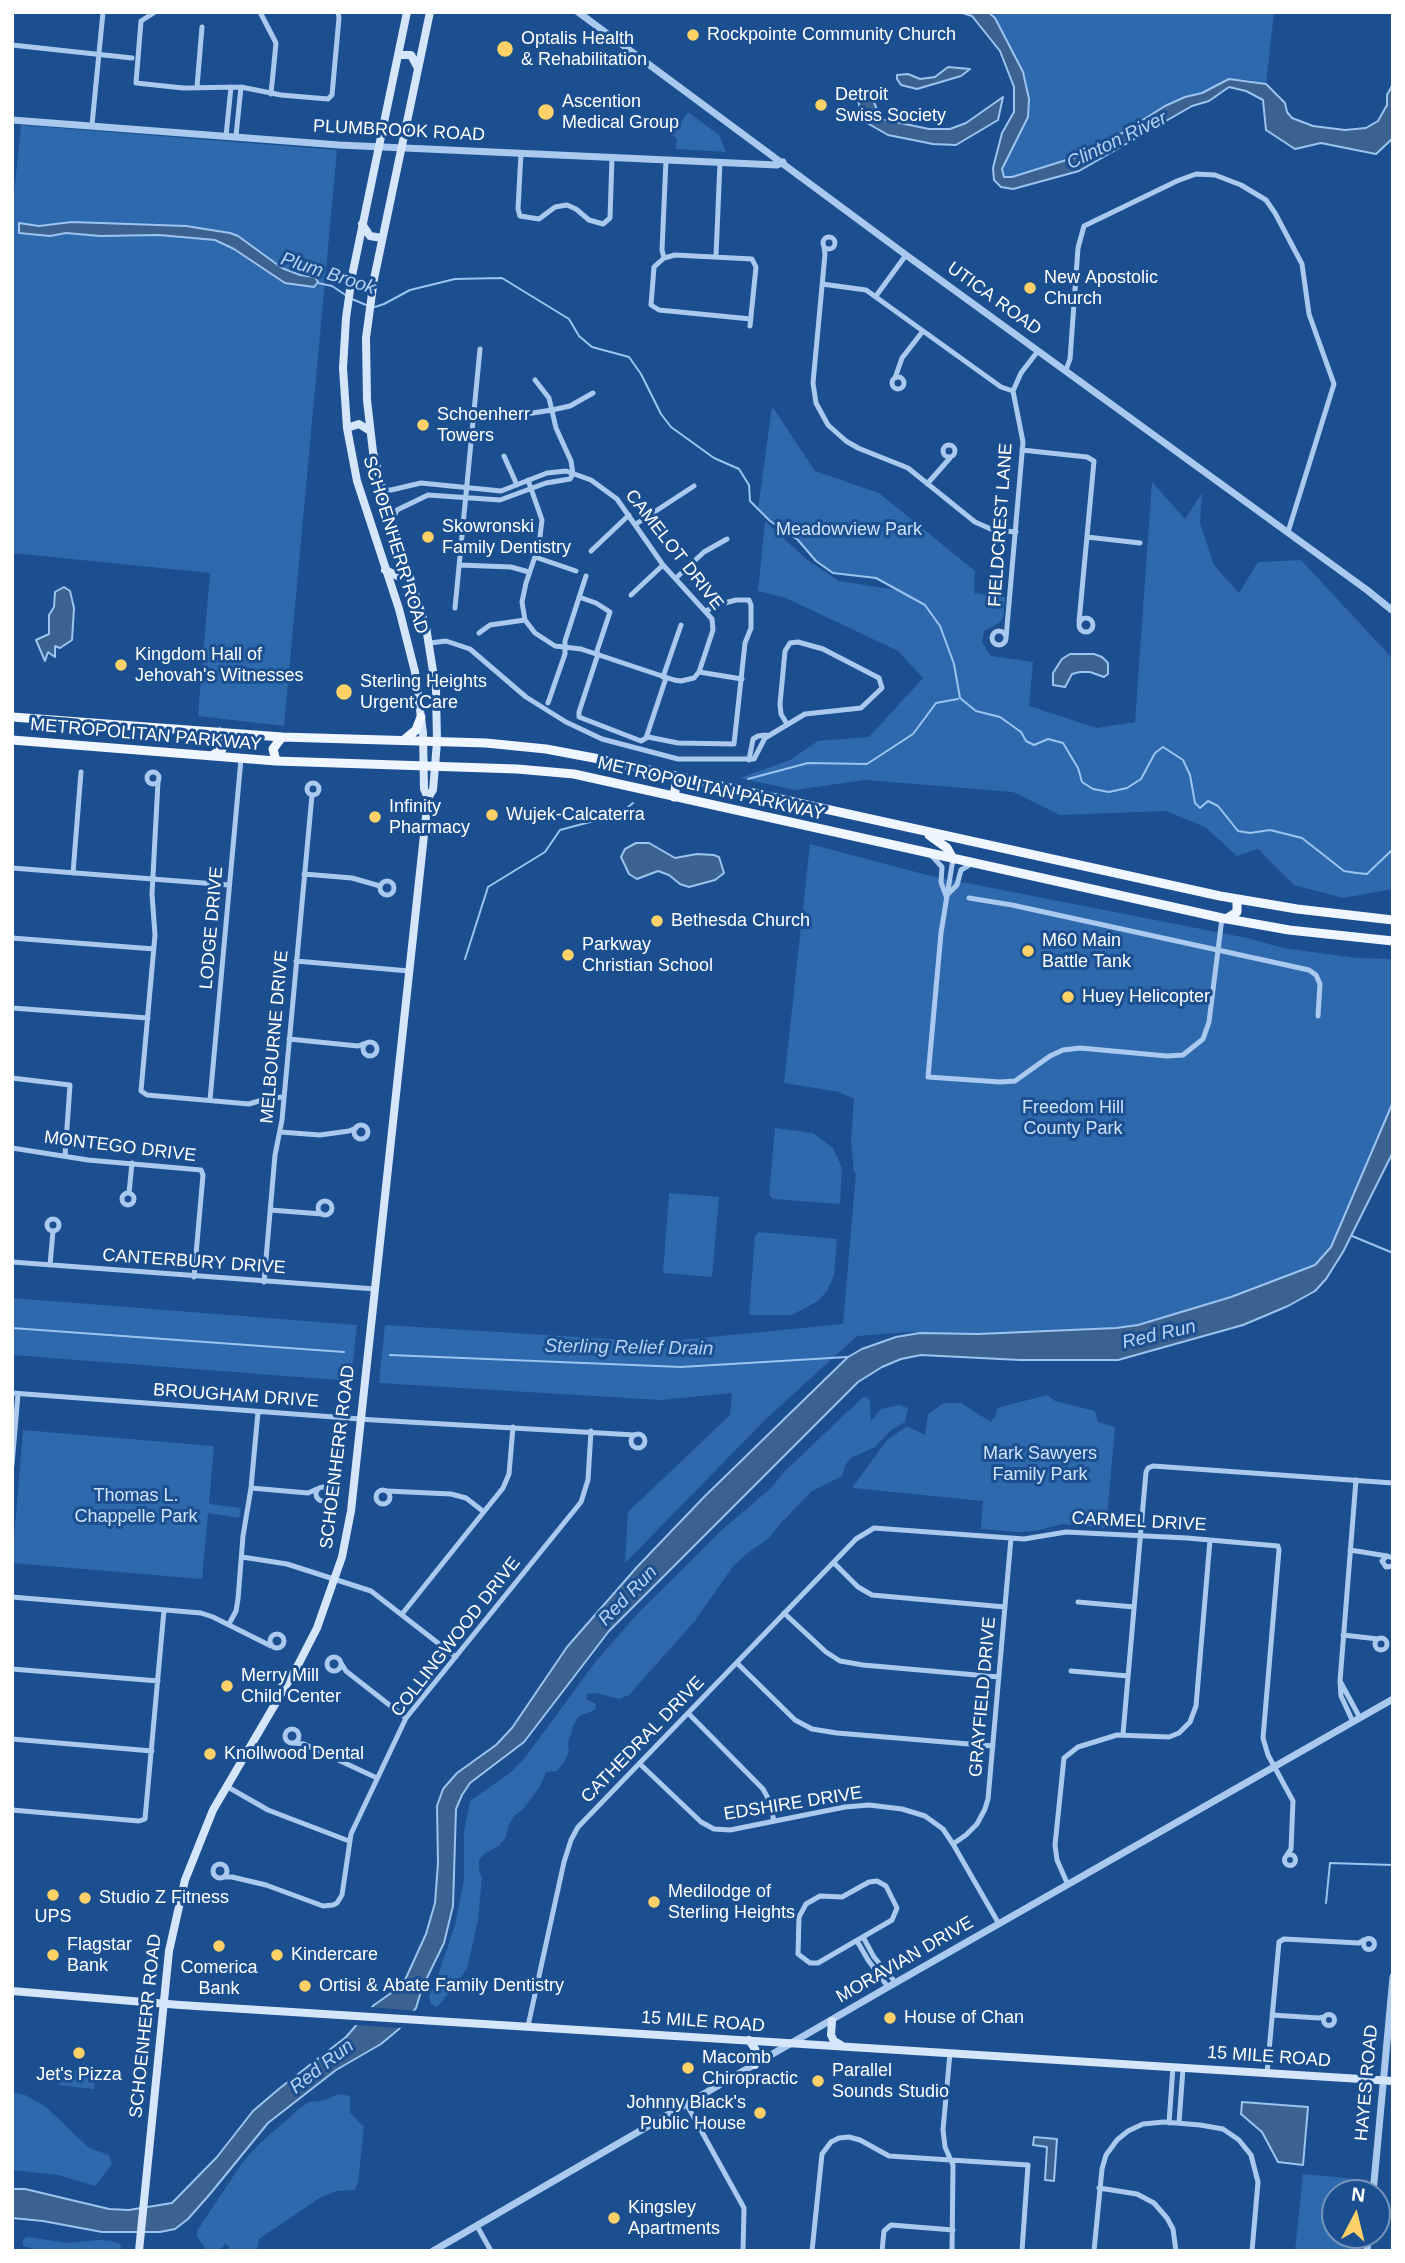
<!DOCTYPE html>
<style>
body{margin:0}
#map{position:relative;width:1405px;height:2263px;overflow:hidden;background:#1b4f8f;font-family:Arial,sans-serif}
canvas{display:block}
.frame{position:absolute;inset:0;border:14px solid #fff;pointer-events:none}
.north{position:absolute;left:1321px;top:2179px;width:70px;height:70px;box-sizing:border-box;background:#1b4f8f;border:2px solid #7695bc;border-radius:50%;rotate:7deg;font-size:19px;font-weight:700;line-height:28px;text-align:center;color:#fff}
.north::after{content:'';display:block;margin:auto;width:24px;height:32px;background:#ffd166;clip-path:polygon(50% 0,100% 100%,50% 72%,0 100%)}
</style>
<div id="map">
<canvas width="1405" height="2263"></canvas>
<div class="frame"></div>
<div class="north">N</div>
</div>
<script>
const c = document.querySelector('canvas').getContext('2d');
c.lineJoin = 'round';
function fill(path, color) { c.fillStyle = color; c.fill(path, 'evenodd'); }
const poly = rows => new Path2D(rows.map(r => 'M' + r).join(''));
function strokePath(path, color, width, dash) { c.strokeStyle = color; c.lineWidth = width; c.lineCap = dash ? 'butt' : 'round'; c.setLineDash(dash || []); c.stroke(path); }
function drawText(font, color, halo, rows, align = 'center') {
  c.font = font + ' Arial,sans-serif'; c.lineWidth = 6; c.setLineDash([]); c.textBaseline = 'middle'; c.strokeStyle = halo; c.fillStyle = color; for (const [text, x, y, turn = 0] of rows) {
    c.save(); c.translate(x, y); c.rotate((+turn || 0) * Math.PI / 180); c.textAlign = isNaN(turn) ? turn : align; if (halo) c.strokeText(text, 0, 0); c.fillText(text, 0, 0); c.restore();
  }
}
fill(poly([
 [988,12,1274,12,1266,84,1249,80,1229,79,1202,93,1185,97,1165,106,1092,152,1012,177,1004,177,1002,169,1007,158,1023,72,995,18],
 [688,112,719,135,726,152,676,149,677,138,670,134,675,131],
 [21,125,337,150,284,726,198,716,210,573,12,553,12,215],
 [772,406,815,471,879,493,975,571,974,593,1005,597,1003,618,999,623,984,631,982,642,991,656,1033,662,1029,706,1097,728,1135,722,1152,482,1185,519,1202,493,1200,523,1214,565,1239,593,1258,562,1301,560,1393,659,1393,889,1343,898,1294,885,1258,849,1237,856,1205,827,1166,811,1060,815,1013,792,865,780,795,790,740,778,790,760,818,741,869,737,923,678,898,651,786,598,758,591,765,521,806,559,839,581,896,590,876,578,833,573,816,561,798,540,770,521,758,509],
 [810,844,931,876,1247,938,1283,948,1357,958,1393,959,1393,1102,1331,1247,1315,1265,1231,1297,1138,1325,1116,1328,978,1334,909,1332,857,1336,767,1418,625,1563,628,1512,730,1415,732,1393,660,1400,379,1383,385,1325,659,1342,843,1324,856,1173,854,1172,851,1140,854,1099,839,1092,784,1083],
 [775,1128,813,1133,833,1148,842,1168,840,1204,773,1199,769,1195],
 [669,1193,719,1197,712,1277,663,1273],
 [759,1232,837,1239,834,1275,827,1291,818,1301,792,1315,749,1315,755,1236],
 [12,1298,357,1325,351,1381,12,1355],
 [1047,1395,1055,1401,1095,1411,1098,1422,1115,1427,1106,1528,1063,1524,1035,1531,1018,1532,981,1529,983,1501,852,1488,887,1440,907,1426,925,1435,928,1414,944,1403,961,1403,991,1422,996,1415,997,1408],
 [867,1397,870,1401,871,1421,881,1409,899,1405,908,1408,905,1422,890,1431,875,1447,851,1458,846,1464,842,1476,812,1491,780,1524,769,1538,750,1551,734,1565,694,1622,629,1695,619,1699,596,1693,587,1694,586,1699,596,1704,595,1710,579,1716,574,1724,568,1743,569,1752,564,1762,557,1771,546,1772,539,1788,524,1808,514,1816,508,1827,506,1837,499,1846,484,1854,479,1860,479,1871,482,1877,478,1920,467,1969,440,2004,436,2007,431,2004,429,1996,434,1987,455,1925,464,1879,464,1831,470,1801,511,1772,524,1759,596,1661,639,1612,722,1530,771,1488,785,1471,862,1398],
 [23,1430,214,1446,209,1504,241,1508,239,1518,208,1513,202,1579,12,1563],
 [63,2069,95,2072,94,2089,59,2085,58,2073],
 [12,2092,25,2095,46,2107,89,2148,109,2155,112,2164,95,2186,58,2175,12,2170],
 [338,2094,350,2096,350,2113,364,2127,358,2183,355,2190,336,2191,318,2199,259,2239,257,2251,229,2251,229,2246,225,2244,219,2251,207,2251,197,2237,197,2231,242,2163,258,2145,300,2108,309,2102,326,2100],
 [1303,2174,1368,2180,1367,2193,1335,2193,1335,2235,1363,2235,1362,2251,1295,2251],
 [28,2237,67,2243,99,2240,111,2241,120,2244,122,2251,41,2251,23,2246,23,2239]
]), '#2e69ad');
const water = poly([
 [959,12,988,12,995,18,1023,72,1029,99,1028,117,1002,169,1004,177,1012,177,1092,152,1165,106,1185,97,1202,93,1229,79,1266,84,1285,103,1287,112,1292,118,1313,126,1345,130,1366,128,1378,121,1387,105,1387,95,1393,84,1393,138,1376,154,1321,143,1295,149,1266,130,1263,100,1246,91,1229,87,1209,101,1192,106,1079,171,1013,189,1001,187,994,180,993,168,1002,133,1014,112,1014,87,1000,51,972,16,959,12],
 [948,67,970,69,961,76,917,89,901,85,897,79,897,75,908,74,920,79,935,77,948,67],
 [864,91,873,100,881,119,929,129,950,129,966,123,1003,97,998,120,956,145,933,144,888,135,862,120,858,99,864,91],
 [72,222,186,226,230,233,238,236,282,268,300,275,315,277,318,282,314,287,285,283,234,249,215,240,159,235,100,236,66,233,50,236,19,233,19,223,39,226,72,222],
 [64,587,70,591,74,608,72,640,60,648,55,646,55,657,48,652,45,661,36,640,49,634,49,615,54,607,55,592,64,587],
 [1070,654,1094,654,1102,657,1108,663,1108,674,1104,677,1090,672,1080,672,1072,674,1065,687,1053,685,1053,673,1062,659,1070,654],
 [636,843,649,843,675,858,697,854,714,855,719,857,724,873,715,880,689,887,680,884,669,875,658,871,637,879,629,874,621,857,625,849,636,843],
 [1393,1102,1393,1152,1343,1252,1326,1279,1315,1291,1288,1306,1243,1325,1118,1360,1020,1360,921,1355,901,1359,882,1367,858,1382,609,1631,524,1742,470,1783,462,1795,456,1809,453,1906,444,1943,422,1988,416,2008,399,2029,381,2044,336,2070,268,2123,210,2194,188,2219,175,2229,160,2232,102,2232,43,2221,12,2218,12,2189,25,2189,109,2209,129,2210,172,2203,217,2157,253,2111,280,2088,346,2037,374,2005,394,1991,405,1980,426,1934,435,1903,438,1863,437,1806,443,1789,457,1773,496,1745,512,1728,567,1647,637,1567,705,1496,848,1357,862,1349,896,1337,920,1333,978,1334,1116,1328,1138,1325,1231,1297,1315,1265,1331,1247,1393,1102],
 [1242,2102,1308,2107,1303,2165,1278,2162,1262,2132,1241,2114,1242,2102],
 [1034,2137,1057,2139,1054,2181,1045,2180,1047,2147,1033,2145,1034,2137]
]);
fill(water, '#3c6290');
strokePath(water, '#9cc4f0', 2);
fill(poly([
 [370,2007,418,2011,401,2028,354,2025]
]), '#1b4f8f');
strokePath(poly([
 [318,283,332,286,347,296],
 [352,299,366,305],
 [375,307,384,304,410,290,455,279,502,278,569,319,579,336,592,347,629,357,641,374,661,414,671,427,714,458,739,469,749,485,750,501,770,521,798,540,816,561,833,573,876,578,925,605,940,626,954,664,960,698,976,711,1000,717,1021,732,1026,741,1034,745,1048,739,1063,743,1078,768,1082,782,1093,789,1109,792,1127,788,1141,779,1155,753,1163,747,1183,760,1190,775,1195,803,1200,808,1208,801,1218,806,1238,831,1250,833,1270,830,1302,838,1344,871,1357,873,1367,874,1393,849],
 [748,779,808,763,867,764,913,734,936,703,958,699],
 [628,807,633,803],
 [465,959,488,887,545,852,560,830,620,814,624,811],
 [1352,1236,1393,1253],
 [12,1328,344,1352],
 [390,1355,681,1367,847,1357],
 [1326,1903,1330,1863,1393,1865]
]), '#9cc4f0', 2);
strokePath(poly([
 [155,12,141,21,136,83,183,88,241,87,281,95,328,99,332,95,339,18,338,12],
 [260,12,276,43,271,94],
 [12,45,132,58],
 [197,87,202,27],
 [92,125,103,12],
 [226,136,231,87],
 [236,136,241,87],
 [521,153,518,209,520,216,539,219,555,207,567,205,576,209,589,220,603,224,610,218,612,158],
 [666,160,662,250,664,258,654,267,651,305,659,310,751,319],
 '823 243a6 6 0 1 1 12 0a6 6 0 1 1-12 0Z',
 [824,247,825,254,813,383,816,403,828,425,846,441,858,448,908,468,975,522,993,530,1016,532],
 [716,256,720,162],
 [664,258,675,255,752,259,756,267,750,326],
 [822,284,866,290,1001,387,1013,391],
 [876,296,906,255],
 [1066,370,1070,359,1078,248,1084,226,1177,181,1196,174,1215,175,1241,185,1266,200,1275,213,1302,264,1309,314,1334,384,1288,532],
 '892 383a6 6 0 1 1 12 0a6 6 0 1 1-12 0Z',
 [895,378,902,358,923,331],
 [535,380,549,398,556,428,571,461,573,474],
 [473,416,507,417,552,410,570,406,593,393],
 '943 451a6 6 0 1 1 12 0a6 6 0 1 1-12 0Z',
 [1022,450,1087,457,1094,461,1079,622],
 [504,456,517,485],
 [927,484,950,458],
 [382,490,391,490,421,483,501,491,547,473,566,471,591,480,617,499,663,565,712,619,713,630,699,672,694,678,681,681,674,680,581,649,555,646,535,633,525,620,522,602,526,583,539,545,542,520,528,480],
 [393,519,397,510,428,495,500,500,546,483,570,479,573,474],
 [636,524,694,486],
 [1087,537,1140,543],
 [591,551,629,515],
 [535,557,576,571],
 [460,565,511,567,529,572],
 [676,578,704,552,727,539],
 [631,595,663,565],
 [579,597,596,603,610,612,596,654],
 [455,608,480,349],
 '1079 625a7 7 0 1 1 14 0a7 7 0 1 1-14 0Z',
 '992 638a7 7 0 1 1 14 0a7 7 0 1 1-14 0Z',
 [479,633,490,625,525,620],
 [1006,638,1023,442,1013,391,1021,373,1038,351],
 [430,643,446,641,470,649,526,697,566,722,602,739,678,759,754,759,765,738,805,714,861,708,882,688,879,678,823,649,798,642,790,643,785,651,780,704,781,714,787,724],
 [598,654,579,712,579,717,641,741,648,737,678,743,734,744,745,643,751,628,751,605,749,600,736,600,717,605,706,611],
 [699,672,742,679],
 [663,677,681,625],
 [548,703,565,654,565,641,586,576],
 [646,738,666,678],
 [749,760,753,739,758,736,766,735],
 '147 778a6 6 0 1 1 12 0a6 6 0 1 1-12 0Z',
 [158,782,152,894,155,935,141,1091,147,1095,249,1104,269,1098,284,1097],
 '307 789a6 6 0 1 1 12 0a6 6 0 1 1-12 0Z',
 [931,855,942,867,941,882,946,896],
 [953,859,941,933,928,1077,1000,1082,1015,1081,1050,1056,1063,1050,1080,1048,1167,1056,1183,1055,1203,1039,1209,1022,1222,918],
 [12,868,229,885],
 [73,873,81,772],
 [304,874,352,878,380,886],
 '380 888a7 7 0 1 1 14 0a7 7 0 1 1-14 0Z',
 [948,894,957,885,961,870,971,864],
 [969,898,1012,905,1309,970,1316,975,1320,984,1318,1016],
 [12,938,154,949],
 [296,961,409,971],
 [12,1008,148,1018],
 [289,1039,358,1046,366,1043],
 '363 1049a7 7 0 1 1 14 0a7 7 0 1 1-14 0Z',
 [12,1078,70,1085,65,1156],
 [210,1100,241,759],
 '354 1132a7 7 0 1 1 14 0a7 7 0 1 1-14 0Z',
 [280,1132,320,1135,349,1131,356,1128],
 [12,1148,88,1160,201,1170,203,1175,194,1277],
 [129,1193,132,1163],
 '122 1199a6 6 0 1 1 12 0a6 6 0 1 1-12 0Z',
 '318 1208a7 7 0 1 1 14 0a7 7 0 1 1-14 0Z',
 [270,1210,322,1214],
 '47 1225a6 6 0 1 1 12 0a6 6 0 1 1-12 0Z',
 [12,1262,375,1289],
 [50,1265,53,1231],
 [264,1282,275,1155,282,1120,312,795],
 [12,1393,374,1420,635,1435],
 '631 1441a7 7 0 1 1 14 0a7 7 0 1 1-14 0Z',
 [12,1465,18,1394],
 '316 1494a7 7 0 1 1 14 0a7 7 0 1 1-14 0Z',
 [251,1488,308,1493,317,1489],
 '376 1497a7 7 0 1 1 14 0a7 7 0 1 1-14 0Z',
 [387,1491,451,1494,466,1498,484,1512],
 [1350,1550,1387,1556],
 [242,1557,287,1564,371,1591,456,1657],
 [1393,1558,1387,1556,1382,1561,1386,1567,1393,1566],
 [834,1563,858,1587,872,1595,1005,1607],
 [12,1597,201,1613,213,1617,271,1646],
 [1078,1602,1134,1607],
 [784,1613,826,1652,840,1661,863,1665,999,1677],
 [402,1614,503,1488,509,1474,513,1427],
 [229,1624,236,1611,238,1599,243,1536,251,1488,258,1412],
 '270 1641a7 7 0 1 1 14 0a7 7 0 1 1-14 0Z',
 [1343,1635,1378,1639],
 '1375 1644a6 6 0 1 1 12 0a6 6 0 1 1-12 0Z',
 '327 1664a7 7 0 1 1 14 0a7 7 0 1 1-14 0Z',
 [341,1663,346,1671,406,1718],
 [737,1663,795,1720,812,1729,837,1733,993,1746],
 [12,1669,158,1681],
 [1071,1671,1128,1676],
 [1340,1681,1356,1480],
 [688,1713,763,1789,769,1800,774,1821],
 [1353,1722,1341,1696,1340,1681,1360,1718],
 '285 1736a7 7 0 1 1 14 0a7 7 0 1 1-14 0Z',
 [1123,1734,1146,1472,1148,1468,1153,1466,1393,1483],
 [12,1739,152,1751],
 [294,1743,304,1744,377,1778],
 [640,1764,701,1822,714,1829,730,1830,845,1807,869,1805,902,1809,925,1816,943,1829,953,1844,999,1924],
 [226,1786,268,1810,349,1841],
 [12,1810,139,1821,145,1819,164,1610],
 [953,1844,966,1835,977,1824,985,1809,988,1799,1011,1538],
 '1284.5 1860a5.5 5.5 0 1 1 11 0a5.5 5.5 0 1 1-11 0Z',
 '213 1871a7 7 0 1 1 14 0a7 7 0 1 1-14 0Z',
 [223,1877,232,1877,266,1885,323,1906,333,1905,337,1903,342,1895,351,1834,406,1718,581,1502,588,1480,591,1431],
 [877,1881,886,1886,897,1908,892,1920,818,1963,810,1963,798,1954,799,1917,806,1904,820,1896,842,1897,869,1882,877,1881],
 [1068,1885,1057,1860,1055,1845,1064,1758,1078,1747,1117,1735,1169,1737,1179,1733,1190,1722,1196,1706,1210,1540],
 [863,1937,874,1957,896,1983],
 '1363.5 1944a5.5 5.5 0 1 1 11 0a5.5 5.5 0 1 1-11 0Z',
 [857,1941,868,1960,888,1987],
 '1323.5 2020a5.5 5.5 0 1 1 11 0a5.5 5.5 0 1 1-11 0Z',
 [1272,2015,1319,2018,1324,2017],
 [528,2026,564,1862,571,1840,578,1827,856,1539,874,1528,1024,1539,1066,1532,1187,1538,1278,1546,1279,1550,1263,1738,1268,1755,1293,1801,1291,1849,1287,1855],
 [950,2053,943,2130,945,2147,953,2165,952,2251],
 [1267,2073,1279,1942,1284,1939,1359,1943,1364,1940],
 [687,2105,744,2208,743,2251],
 [1169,2123,1173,2067],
 [1179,2123,1183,2068],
 [1099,2188,1137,2194,1154,2203,1167,2218,1173,2229,1176,2251],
 [477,2226,491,2251],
 [812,2251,822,2154,831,2142,839,2138,849,2137,860,2140,889,2156,1028,2165,1022,2251],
 [882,2251,884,2231,891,2225,953,2230],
 [1094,2251,1102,2169,1106,2155,1117,2140,1128,2131,1143,2124,1164,2122,1200,2125,1223,2129,1239,2140,1251,2155,1258,2182,1252,2251]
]), '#a9c9ee', 5);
strokePath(poly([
 [578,12,906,255,1367,590,1393,611],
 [12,120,339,145,777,165,783,162],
 [1373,2193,1393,1977],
 [433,2251,888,1987,1393,1699],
 [1367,2251,1368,2235]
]), '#a9c9ee', 7);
strokePath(poly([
 [407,12,352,276,346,318,343,368,347,428,357,481,399,609,415,672,423,733,424,789,428,798],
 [398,55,411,55,418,68],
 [362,224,370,236,382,238],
 [347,428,359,424,370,431],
 [385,570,398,576,405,575,409,570],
 [12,1991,180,2005,1393,2081],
 [832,2021,831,2035,834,2041,841,2045],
 [749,2040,757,2052,755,2065],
 [139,2251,169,1951,185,1880,213,1810,298,1665,317,1628,342,1557,351,1511,428,798,433,790,437,742,436,690,426,627,387,507,373,452,367,400,366,338,374,279,430,12]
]), '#d6e6fa', 8);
strokePath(poly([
 [12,717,282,737,486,743,546,749,594,758,1220,896,1297,909,1393,920],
 [12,740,276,761,517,769,574,774,1222,918,1289,930,1393,941],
 [404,740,416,730,421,717],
 [212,756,222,749,223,742,220,732],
 [276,761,273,749,282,737],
 [674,797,676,784,686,778],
 [929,835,947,848,953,859],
 [1226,919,1237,912,1237,899]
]), '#f0f6ff', 9);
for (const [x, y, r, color] of [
 [693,35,7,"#ffd166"],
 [505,49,9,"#ffd166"],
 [821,105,7,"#ffd166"],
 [546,112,9,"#ffd166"],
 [1030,288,7,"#ffd166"],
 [423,425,7,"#ffd166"],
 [428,537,7,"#ffd166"],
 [121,665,7,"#ffd166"],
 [344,692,9,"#ffd166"],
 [492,815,7,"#ffd166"],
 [375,817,7,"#ffd166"],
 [657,921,7,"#ffd166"],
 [1028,951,7,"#ffd166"],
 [568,955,7,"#ffd166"],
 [1068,997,7,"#ffd166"],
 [227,1686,7,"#ffd166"],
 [210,1754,7,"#ffd166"],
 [53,1895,7,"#ffd166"],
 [85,1898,7,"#ffd166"],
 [654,1902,7,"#ffd166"],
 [219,1946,7,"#ffd166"],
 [53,1955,7,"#ffd166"],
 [277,1955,7,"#ffd166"],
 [305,1986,7,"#ffd166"],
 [890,2018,7,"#ffd166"],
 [79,2053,7,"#ffd166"],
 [688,2068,7,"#ffd166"],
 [818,2081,7,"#ffd166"],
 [760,2113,7,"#ffd166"],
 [614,2218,7,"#ffd166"]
]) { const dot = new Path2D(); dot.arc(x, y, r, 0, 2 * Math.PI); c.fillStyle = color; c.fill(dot); strokePath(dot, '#1b4f8f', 2.5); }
drawText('18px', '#fff', '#1b4f8f', [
 ["Rockpointe Community Church",707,35],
 ["Optalis Health",521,39],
 ["& Rehabilitation",521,60],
 ["Detroit",835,95],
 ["Swiss Society",835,116],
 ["Ascention",562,102],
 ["Medical Group",562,123],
 ["New Apostolic",1044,278],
 ["Church",1044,299],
 ["Schoenherr",437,415],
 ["Towers",437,436],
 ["Skowronski",442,527],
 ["Family Dentistry",442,548],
 ["Kingdom Hall of",135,655],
 ["Jehovah's Witnesses",135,676],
 ["Sterling Heights",360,682],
 ["Urgent Care",360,703],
 ["Infinity",389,807],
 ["Pharmacy",389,828],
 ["Wujek-Calcaterra",506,815],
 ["Bethesda Church",671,921],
 ["M60 Main",1042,941],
 ["Battle Tank",1042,962],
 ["Parkway",582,945],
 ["Christian School",582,966],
 ["Huey Helicopter",1082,997],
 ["Merry Mill",241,1676],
 ["Child Center",241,1697],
 ["Knollwood Dental",224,1754],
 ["Medilodge of",668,1892],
 ["Sterling Heights",668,1913],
 ["Studio Z Fitness",99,1898],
 ["UPS",53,1917,"center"],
 ["Flagstar",67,1945],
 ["Bank",67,1966],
 ["Kindercare",291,1955],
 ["Comerica",219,1968,"center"],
 ["Bank",219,1989,"center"],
 ["Ortisi & Abate Family Dentistry",319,1986],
 ["House of Chan",904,2018],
 ["Macomb",702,2058],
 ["Chiropractic",702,2079],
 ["Parallel",832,2071],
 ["Sounds Studio",832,2092],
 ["Jet's Pizza",79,2075,"center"],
 ["Johnny Black's",746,2103,"right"],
 ["Public House",746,2124,"right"],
 ["Kingsley",628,2208],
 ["Apartments",628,2229]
], 'left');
drawText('18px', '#fff', '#1b4f8f', [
 ["PLUMBROOK ROAD",399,131,3],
 ["UTICA ROAD",994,299,36],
 ["FIELDCREST LANE",1001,525,-86],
 ["SCHOENHERR ROAD",395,545,73],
 ["CAMELOT DRIVE",674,550,52],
 ["METROPOLITAN PARKWAY",146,735,5],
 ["METROPOLITAN PARKWAY",711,789,13],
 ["LODGE DRIVE",212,928,-85],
 ["MELBOURNE DRIVE",275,1037,-85],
 ["MONTEGO DRIVE",120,1147,7],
 ["CANTERBURY DRIVE",194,1262,4],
 ["BROUGHAM DRIVE",236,1396,4],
 ["SCHOENHERR ROAD",338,1457,-83],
 ["CARMEL DRIVE",1139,1522,3],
 ["COLLINGWOOD DRIVE",456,1637,-52],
 ["GRAYFIELD DRIVE",983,1697,-85],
 ["CATHEDRAL DRIVE",643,1740,-46],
 ["EDSHIRE DRIVE",793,1804,-9],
 ["MORAVIAN DRIVE",905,1960,-30],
 ["15 MILE ROAD",703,2022,4],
 ["SCHOENHERR ROAD",146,2026,-84],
 ["15 MILE ROAD",1269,2057,4],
 ["HAYES ROAD",1367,2083,-85]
]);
drawText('18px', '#cfe3fa', '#1b4f8f', [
 ["Meadowview Park",849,530],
 ["Freedom Hill",1073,1108],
 ["County Park",1073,1129],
 ["Mark Sawyers",1040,1454],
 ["Family Park",1040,1475],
 ["Thomas L.",136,1496],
 ["Chappelle Park",136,1517]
]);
drawText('italic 19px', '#b5d3f5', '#1b4f8f', [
 ["Clinton River",1117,141,-26],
 ["Plum Brook",328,274,18],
 ["Red Run",1159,1335,-13],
 ["Sterling Relief Drain",629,1348,1],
 ["Red Run",628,1596,-46],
 ["Red Run",322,2067,-38]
]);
</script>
